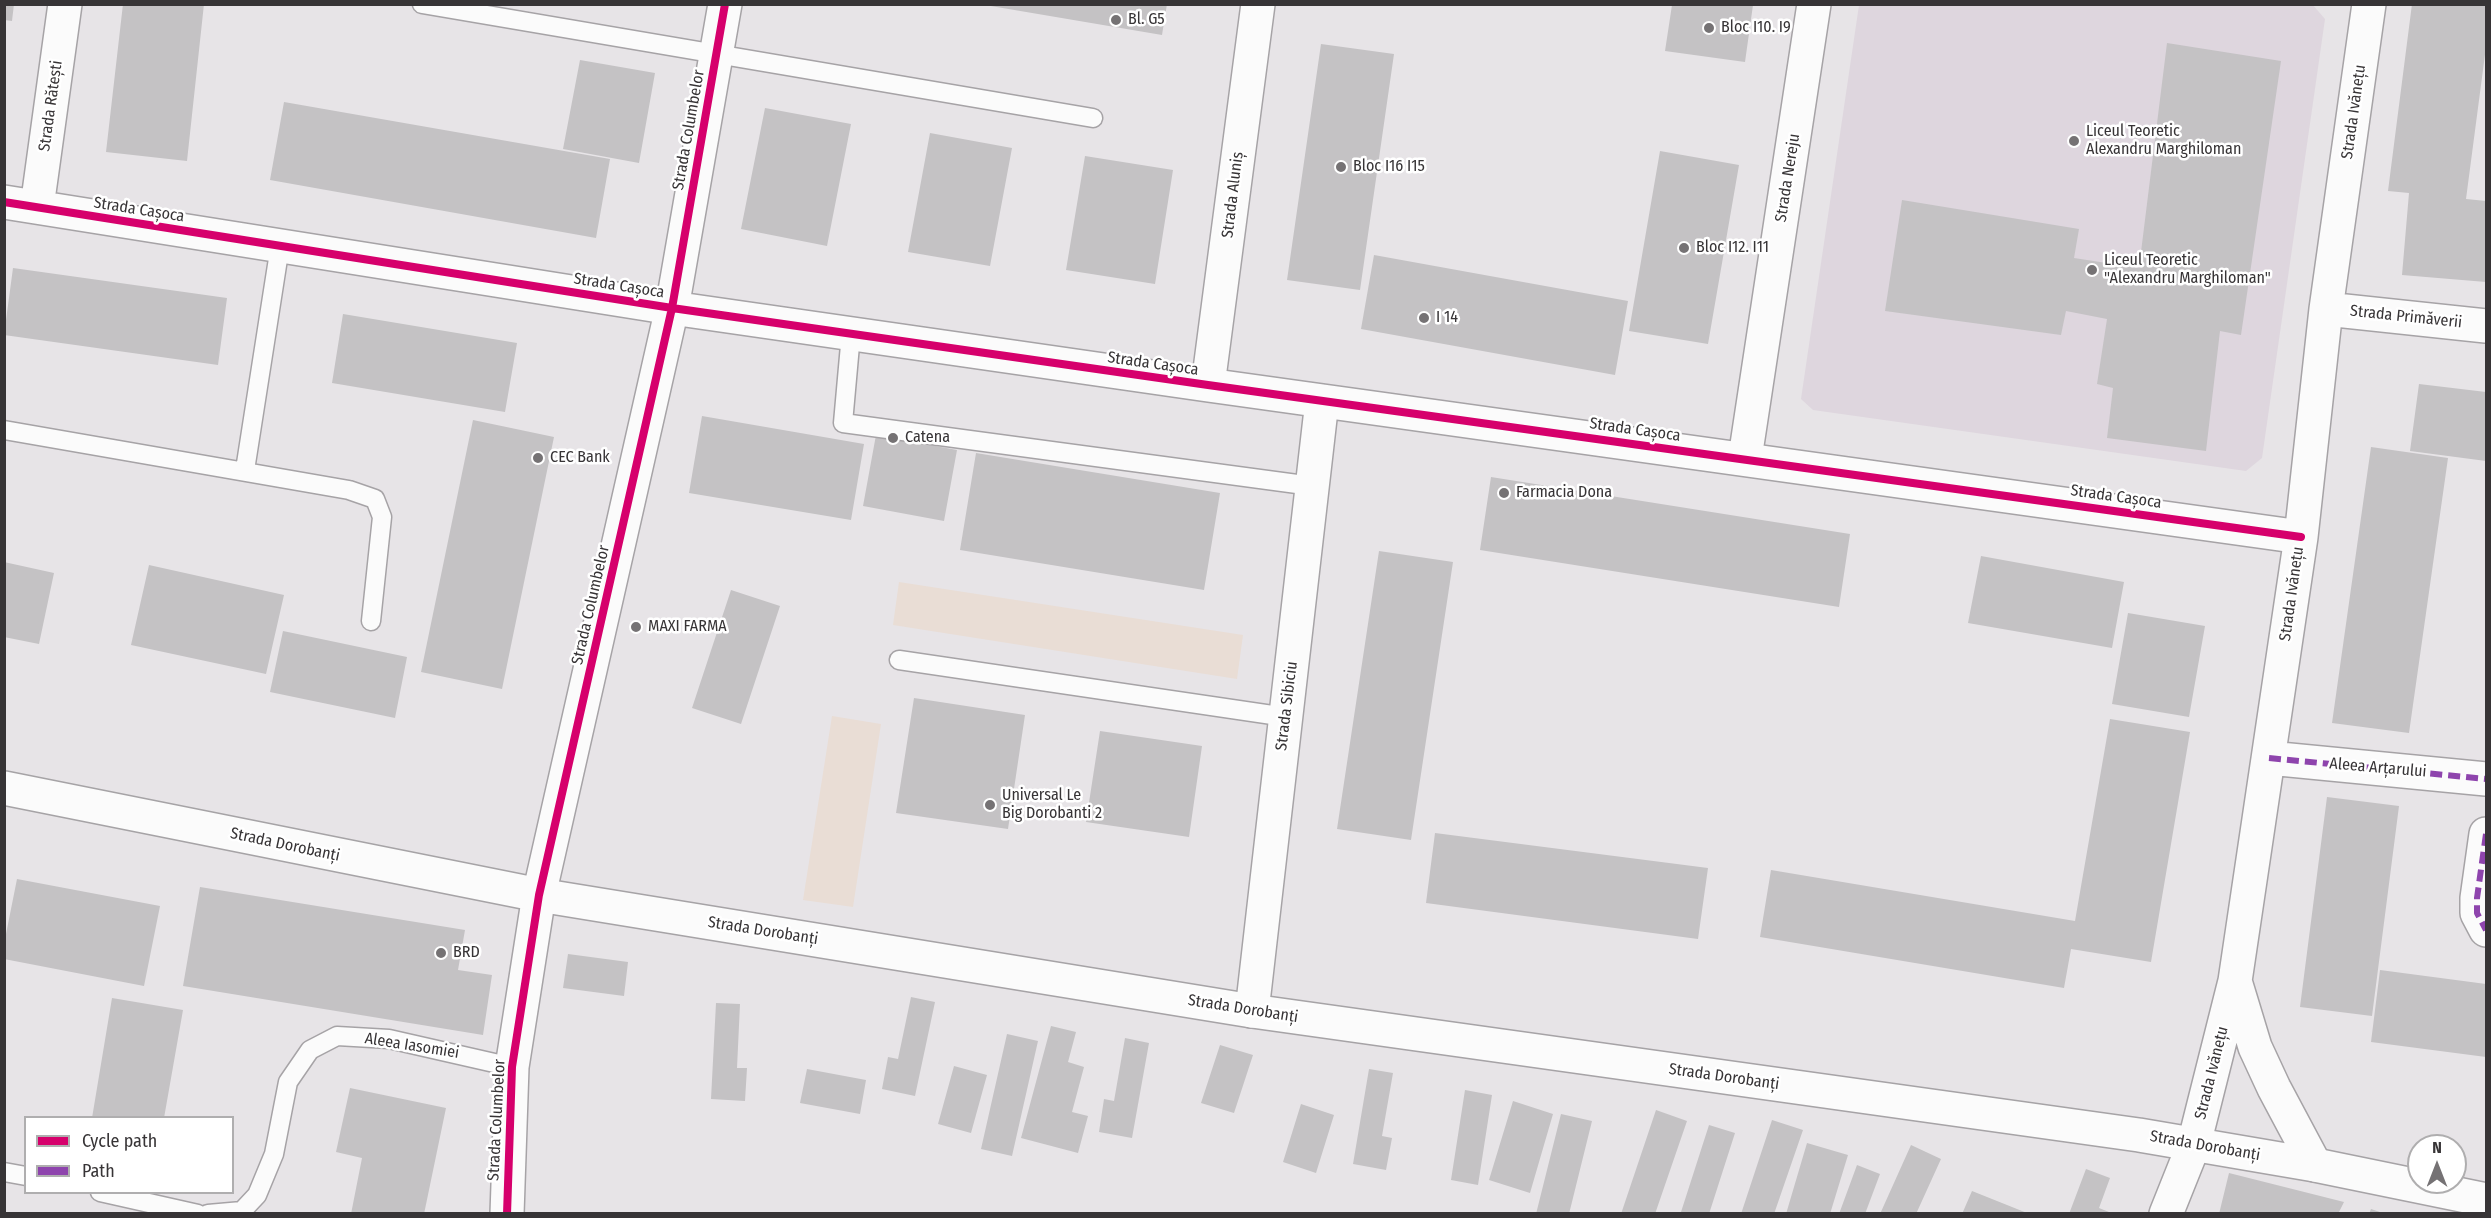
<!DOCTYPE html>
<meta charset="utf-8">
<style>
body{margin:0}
#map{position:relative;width:2491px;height:1218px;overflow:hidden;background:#e7e4e7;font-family:"Fira Sans Condensed",sans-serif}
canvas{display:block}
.frame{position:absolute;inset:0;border:6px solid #373436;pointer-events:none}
.legend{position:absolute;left:24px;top:1116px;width:210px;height:78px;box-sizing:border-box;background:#fff;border:2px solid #afaeaf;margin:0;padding:8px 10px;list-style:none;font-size:18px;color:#373436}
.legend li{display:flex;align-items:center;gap:12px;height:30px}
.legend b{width:30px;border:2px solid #afaeaf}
.north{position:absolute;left:2407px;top:1134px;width:60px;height:60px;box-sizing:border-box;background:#fff;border:2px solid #afaeaf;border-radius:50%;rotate:0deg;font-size:16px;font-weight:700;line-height:24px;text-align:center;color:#373436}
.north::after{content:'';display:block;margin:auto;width:21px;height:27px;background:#757274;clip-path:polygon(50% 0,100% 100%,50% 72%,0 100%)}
</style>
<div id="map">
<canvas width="2491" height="1218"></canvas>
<div class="frame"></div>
<ul class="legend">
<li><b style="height:8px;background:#d6006c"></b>Cycle path</li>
<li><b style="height:8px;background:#8e44ad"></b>Path</li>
</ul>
<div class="north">N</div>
</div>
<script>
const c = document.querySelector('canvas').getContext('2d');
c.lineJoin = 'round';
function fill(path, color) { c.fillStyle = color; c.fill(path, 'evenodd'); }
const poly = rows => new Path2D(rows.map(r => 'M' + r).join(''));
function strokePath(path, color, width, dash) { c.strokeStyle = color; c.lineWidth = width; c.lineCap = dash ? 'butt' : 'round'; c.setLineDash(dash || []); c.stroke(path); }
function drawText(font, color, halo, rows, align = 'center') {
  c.font = font + ' "Fira Sans Condensed",sans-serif'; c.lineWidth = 5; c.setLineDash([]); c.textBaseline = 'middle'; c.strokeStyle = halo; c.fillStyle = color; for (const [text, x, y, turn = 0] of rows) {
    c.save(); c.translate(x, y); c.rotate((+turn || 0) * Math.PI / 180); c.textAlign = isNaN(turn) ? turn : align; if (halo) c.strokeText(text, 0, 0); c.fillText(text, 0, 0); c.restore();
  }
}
fill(poly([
 [899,582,1243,635,1237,679,893,625],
 [832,716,881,724,853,907,803,900]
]), '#e9ddd5');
fill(poly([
 [2312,4,2325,19,2262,458,2246,471,1813,410,1801,399,1859,5]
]), '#ded6de');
fill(poly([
 [4,4,14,4,12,21,4,20],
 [123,4,204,4,187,161,106,152],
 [979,4,1167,4,1162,35],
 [2412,4,2486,4,2486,47,2466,199,2486,201,2486,282,2402,275,2409,193,2388,191],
 [1672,5,1753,5,1745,62,1665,51],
 [2167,43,2281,61,2241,335,2220,331,2206,451,2107,438,2113,388,2097,384,2107,319,2066,311,2061,335,1885,311,1902,200,2079,229,2074,258,2139,268],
 [1321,44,1394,54,1360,290,1287,280],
 [580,60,655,73,639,163,563,149],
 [284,102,610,159,596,238,270,180],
 [765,108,851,124,827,246,741,229],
 [930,133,1012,148,990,266,908,252],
 [1660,151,1739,165,1708,344,1629,331],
 [1085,156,1173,170,1155,284,1066,270],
 [1374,255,1628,301,1615,375,1361,329],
 [13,268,227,298,218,365,4,335],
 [343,314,517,343,505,412,332,383],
 [2419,384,2486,392,2486,461,2410,451],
 [702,416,864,444,851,520,689,493],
 [473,420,554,437,502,689,421,672],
 [876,435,957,450,944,521,863,506],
 [2371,447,2448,458,2409,733,2332,723],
 [976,453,1220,493,1204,590,960,550],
 [1491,477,1850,534,1839,607,1480,550],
 [1379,551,1453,562,1411,840,1337,829],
 [1981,556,2124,582,2112,648,1968,623],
 [4,562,54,573,39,644,4,637],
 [149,565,284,595,266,674,131,645],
 [731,590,780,606,741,724,692,708],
 [2128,613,2205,626,2189,717,2112,704],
 [283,631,407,657,395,718,270,692],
 [914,698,1025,715,1008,829,896,813],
 [2110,719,2190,732,2151,962,2071,949,2064,988,1760,937,1771,870,2075,921],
 [1100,731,1202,746,1189,837,1086,822],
 [2327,797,2399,806,2372,1016,2300,1007],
 [1435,833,1708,868,1698,939,1426,903],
 [17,879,160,906,144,986,4,959,4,944],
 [200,887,465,930,458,970,492,975,483,1035,183,986],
 [568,954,628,962,624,996,563,988],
 [2380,970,2486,984,2486,1057,2371,1042],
 [911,997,935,1002,915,1096,882,1089,888,1057,898,1059],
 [112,998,183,1010,164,1118,92,1118],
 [716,1003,740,1004,737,1068,747,1068,745,1101,711,1099],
 [1051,1026,1076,1032,1068,1062,1084,1067,1072,1112,1088,1116,1078,1153,1021,1138],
 [1007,1034,1038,1041,1012,1156,981,1149],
 [1125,1038,1149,1043,1132,1138,1099,1132,1104,1099,1114,1101],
 [1220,1045,1253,1055,1234,1113,1201,1103],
 [954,1066,987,1075,971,1133,938,1124],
 [807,1069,866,1080,860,1114,800,1103],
 [1369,1069,1393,1073,1382,1136,1392,1138,1386,1170,1353,1164],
 [350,1088,446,1108,424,1214,351,1214,362,1158,336,1152],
 [1465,1090,1492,1095,1478,1185,1451,1180],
 [1513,1101,1553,1114,1530,1193,1489,1180],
 [1301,1104,1334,1115,1316,1173,1283,1162],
 [1656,1110,1687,1121,1655,1214,1621,1214],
 [1561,1114,1592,1121,1569,1214,1536,1214],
 [1772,1120,1803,1130,1774,1214,1741,1214],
 [1709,1125,1735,1133,1709,1214,1687,1214,1681,1212],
 [1807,1143,1848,1155,1830,1214,1786,1214],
 [1911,1145,1941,1159,1916,1214,1880,1214],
 [1857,1165,1880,1174,1865,1214,1839,1214],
 [2086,1169,2110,1178,2099,1208,2114,1214,2069,1214],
 [2229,1173,2344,1202,2338,1214,2219,1214],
 [1972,1191,2027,1213,2027,1214,1962,1214],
 [2371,1209,2383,1213,2383,1214,2369,1214]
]), '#c4c2c4');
const service = poly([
 [422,4,1093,118],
 [851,334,843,423,1312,486],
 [4,430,349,490,375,499,382,517,371,621],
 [245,470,280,246],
 [899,660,1286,717],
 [4,1172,26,1176],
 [100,1192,198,1214],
 [208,1214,242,1211,257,1195,274,1154,288,1082,310,1050,337,1036,389,1039,512,1067]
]);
const minor = poly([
 [4,202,672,308,1208,385,2301,537],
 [37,207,65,4],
 [2326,309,2486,326],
 [1208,385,1258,4],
 [1745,458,1814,4],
 [2269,758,2486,779],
 [2486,834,2477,898,2477,913,2486,930],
 [2235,981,2255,1047,2274,1088,2315,1165],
 [1252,1011,1322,401],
 [507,1214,512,1067,539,895,672,308,725,4],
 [2166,1214,2194,1144,2235,981,2301,537,2326,309,2369,4]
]);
const secondary = poly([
 [4,788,539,895,1252,1011,2139,1135,2315,1165,2486,1200]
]);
strokePath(service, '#a6a3a6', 21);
strokePath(minor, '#a6a3a6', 36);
strokePath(secondary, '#a6a3a6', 36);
strokePath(service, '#fbfbfb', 18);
strokePath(minor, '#fbfbfb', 33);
strokePath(secondary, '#fbfbfb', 33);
strokePath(poly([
 [2269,758,2486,779],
 [2486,834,2477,898,2477,913,2486,930]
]), '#8e44ad', 6, [12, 6]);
strokePath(poly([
 [4,202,672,308,1208,385,2301,537],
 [507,1214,512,1067,539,895,672,308,725,4]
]), '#d6006c', 8);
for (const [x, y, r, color] of [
 [1116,20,6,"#757274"],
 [1709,28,6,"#757274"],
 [2074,141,6,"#757274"],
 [1341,167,6,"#757274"],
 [1684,248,6,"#757274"],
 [2092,270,6,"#757274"],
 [1424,318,6,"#757274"],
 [893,438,6,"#757274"],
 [538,458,6,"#757274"],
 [1504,493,6,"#757274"],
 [636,627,6,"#757274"],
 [990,805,6,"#757274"],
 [441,953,6,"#757274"]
]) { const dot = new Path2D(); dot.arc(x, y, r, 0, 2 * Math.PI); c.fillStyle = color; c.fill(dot); strokePath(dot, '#fff', 2); }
drawText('16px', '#373436', '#fff', [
 ["Bl. G5",1128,20],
 ["Bloc I10. I9",1721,28],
 ["Liceul Teoretic",2086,132],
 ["Alexandru Marghiloman",2086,150],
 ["Bloc I16 I15",1353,167],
 ["Bloc I12. I11",1696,248],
 ["Liceul Teoretic",2104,261],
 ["\"Alexandru Marghiloman\"",2104,279],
 ["I 14",1436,318],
 ["Catena",905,438],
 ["CEC Bank",550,458],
 ["Farmacia Dona",1516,493],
 ["MAXI FARMA",648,627],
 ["Universal Le",1002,796],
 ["Big Dorobanti 2",1002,814],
 ["BRD",453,953]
], 'left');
drawText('16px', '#373436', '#fff', [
 ["Strada Rătești",51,106,-82],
 ["Strada Ivănețu",2354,112,-82],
 ["Strada Columbelor",689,130,-80],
 ["Strada Nereju",1788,178,-81],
 ["Strada Aluniș",1233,195,-83],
 ["Strada Cașoca",139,210,9],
 ["Strada Cașoca",619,286,9],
 ["Strada Primăverii",2406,317,6],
 ["Strada Cașoca",1153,364,8],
 ["Strada Cașoca",1635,430,8],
 ["Strada Cașoca",2116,497,8],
 ["Strada Ivănețu",2292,594,-82],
 ["Strada Columbelor",591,605,-77],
 ["Strada Sibiciu",1287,706,-83],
 ["Aleea Arțarului",2378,768,5],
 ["Strada Dorobanți",285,845,12],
 ["Strada Dorobanți",763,931,9],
 ["Strada Dorobanți",1243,1009,9],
 ["Aleea Iasomiei",412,1046,9],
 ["Strada Ivănețu",2212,1073,-76],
 ["Strada Dorobanți",1724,1077,8],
 ["Strada Columbelor",497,1120,-87],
 ["Strada Dorobanți",2205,1146,10]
]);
</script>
